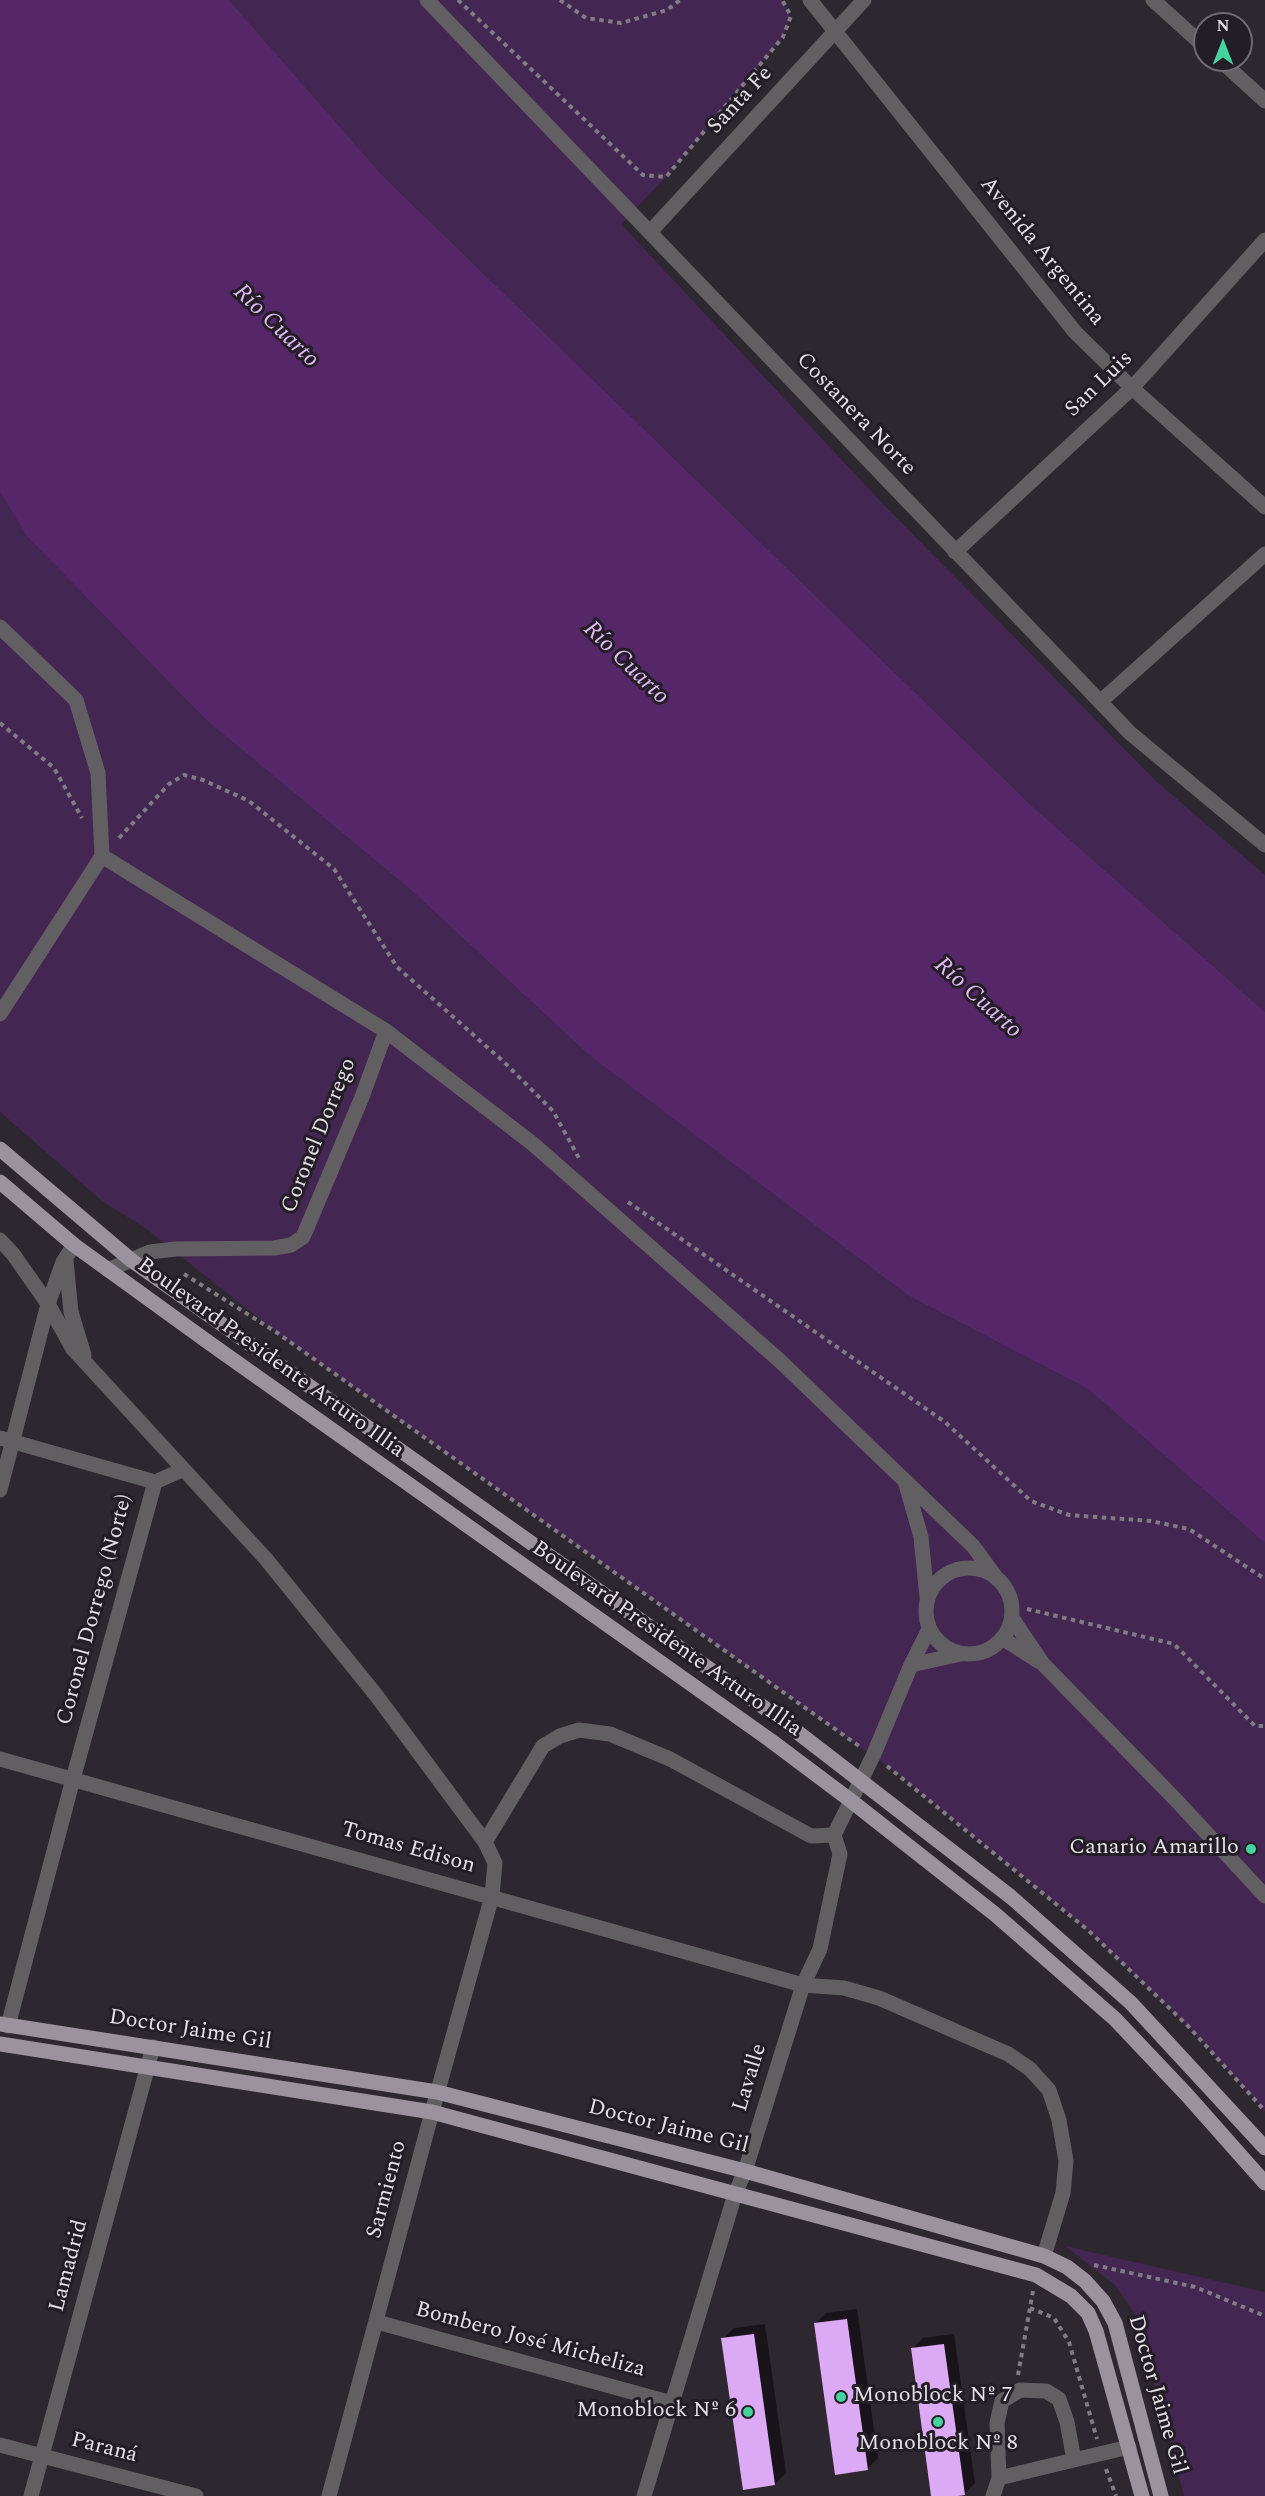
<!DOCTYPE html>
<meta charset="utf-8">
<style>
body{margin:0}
#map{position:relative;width:1265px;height:2496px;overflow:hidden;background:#2d2730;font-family:Spectral,serif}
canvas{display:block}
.north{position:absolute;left:1193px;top:12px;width:60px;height:60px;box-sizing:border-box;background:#231d26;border:2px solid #706b73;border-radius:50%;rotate:0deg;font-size:16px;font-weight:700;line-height:24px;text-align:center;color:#e4e0e6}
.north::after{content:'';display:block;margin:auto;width:21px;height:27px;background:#45d49f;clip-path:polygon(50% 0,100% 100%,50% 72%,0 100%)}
</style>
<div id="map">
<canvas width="1265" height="2496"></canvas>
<div class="north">N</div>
</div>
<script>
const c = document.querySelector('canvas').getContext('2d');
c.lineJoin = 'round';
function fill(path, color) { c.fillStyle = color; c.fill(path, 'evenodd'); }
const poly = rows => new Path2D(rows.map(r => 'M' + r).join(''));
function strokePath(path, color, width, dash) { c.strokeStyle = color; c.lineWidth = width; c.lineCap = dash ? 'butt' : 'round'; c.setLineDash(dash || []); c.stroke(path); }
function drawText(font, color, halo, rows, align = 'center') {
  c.font = font + ' Spectral,serif'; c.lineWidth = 6; c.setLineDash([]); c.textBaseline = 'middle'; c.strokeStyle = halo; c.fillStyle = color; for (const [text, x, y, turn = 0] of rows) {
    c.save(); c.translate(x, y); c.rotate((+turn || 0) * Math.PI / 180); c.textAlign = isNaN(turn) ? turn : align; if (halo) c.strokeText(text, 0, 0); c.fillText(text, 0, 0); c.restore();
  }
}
fill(poly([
 [229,0,782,0,791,16,783,37,666,177,621,224,884,505,1156,781,1265,875,1265,1012,1032,806,382,175],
 [0,492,28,536,206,720,411,890,590,1056,909,1296,1088,1389,1265,1543,1265,2111,1188,2026,1089,1931,898,1774,276,1332,145,1228,102,1201,0,1112],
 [1065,2246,1265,2292,1265,2496,1184,2496,1137,2317,1115,2285]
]), '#432651');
fill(poly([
 [0,0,229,0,382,175,1032,806,1265,1012,1265,1543,1088,1389,909,1296,590,1056,411,890,206,720,27,536,0,492]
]), '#552769');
fill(poly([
 [857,2309,878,2458,867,2469,815,2324,826,2313],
 [765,2324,786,2473,775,2484,723,2339,734,2328],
 [954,2334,975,2483,964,2494,933,2496,912,2349,923,2338]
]), '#0007');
fill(poly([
 [847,2319,868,2470,835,2475,814,2323],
 [754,2334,775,2485,743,2490,721,2338],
 [944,2344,965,2495,958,2496,931,2496,911,2348]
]), '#dca9f5');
strokePath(poly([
 [458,0,643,175,666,177,783,37,791,16,782,0],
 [560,0,586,18,621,23,667,10,680,0],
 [0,723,54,768,82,818],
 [119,838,169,784,184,775,203,780,249,801,334,869,397,967,504,1062,553,1111,580,1160],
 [628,1202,945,1422,1031,1501,1069,1515,1151,1521,1189,1529,1265,1579],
 [184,1274,276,1332,859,1746],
 [1027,1609,1174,1644,1255,1726,1265,1726],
 [887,1766,1089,1931,1188,2026,1265,2111],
 [1094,2265,1195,2287,1265,2316],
 [1030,2308,1054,2318,1069,2342,1097,2439],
 [1018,2375,1033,2291],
 [1106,2469,1116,2496]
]), '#817c84', 4, [4.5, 4.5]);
strokePath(poly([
 [427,0,1130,733,1265,845],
 [810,0,1075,332,1132,388,1265,507],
 [1153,0,1205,47],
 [1220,60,1265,101],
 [650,232,864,0],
 [955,552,1132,388,1265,240],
 [0,627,76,700,98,773,102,856,0,1014],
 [1100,702,1265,554],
 [102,856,386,1031,533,1144,779,1360,973,1546,995,1576],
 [0,1240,13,1254,48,1304,73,1349,266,1559,376,1695,485,1842,495,1863,492,1896,432,2112,329,2496],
 [66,1261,71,1312,84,1355],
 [108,1270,150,1252,176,1249,274,1248,291,1245,303,1237,362,1097,386,1031],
 [0,1438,155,1482],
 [905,1481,921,1537,927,1597],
 [0,1490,48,1304,63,1262,74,1245],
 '926 1611a43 43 0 1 1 86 0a43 43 0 1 1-86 0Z',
 [1012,1618,1043,1664,1175,1799,1265,1896],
 [1002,1638,1038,1661],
 [911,1665,961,1654],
 [0,1759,803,1985,844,1988,879,1998,1008,2054,1030,2069,1049,2090,1059,2120,1066,2161,1063,2193,1044,2256],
 [485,1842,543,1746,560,1736,579,1730,610,1734,670,1759,811,1836,834,1835],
 [8,2026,73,1779,155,1482,182,1470],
 [377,2322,672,2403],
 [0,2445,196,2496],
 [999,2478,1074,2460],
 [31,2496,153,2047],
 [644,2496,735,2194,745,2171,803,1985,820,1949,840,1854,834,1835,873,1756,911,1665,929,1629],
 [993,2496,999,2478,997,2423,1002,2401,1020,2390,1046,2391,1059,2399,1067,2422,1074,2460,1129,2447]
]), '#625f63', 15);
strokePath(poly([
 [0,1149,131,1260,783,1721,1011,1897,1131,2003,1265,2148],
 [0,1182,74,1245,208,1342,770,1740,850,1800,996,1915,1115,2019,1187,2095,1265,2183],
 [0,2024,437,2092,745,2171,1044,2256,1067,2267,1085,2281,1103,2301,1115,2323,1161,2496],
 [0,2044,432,2112,1036,2275,1071,2296,1088,2313,1096,2331,1142,2496]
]), '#9a939d', 15);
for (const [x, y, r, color] of [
 [1251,1849,6,"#45d49f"],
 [841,2397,6,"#45d49f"],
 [748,2412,6,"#45d49f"],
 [938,2422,6,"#45d49f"]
]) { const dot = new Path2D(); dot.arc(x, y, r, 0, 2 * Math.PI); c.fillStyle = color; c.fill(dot); strokePath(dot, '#231d26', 2); }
drawText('22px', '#e4e0e6', '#231d26', [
 ["Santa Fe",741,101,-47],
 ["Avenida Argentina",1041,252,51],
 ["San Luis",1100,385,-44],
 ["Costanera Norte",855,415,46],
 ["Coronel Dorrego",320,1136,-68],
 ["Boulevard Presidente Arturo Illia",270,1359,36],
 ["Coronel Dorrego (Norte)",96,1610,-75],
 ["Boulevard Presidente Arturo Illia",666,1640,35],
 ["Tomas Edison",408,1849,16],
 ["Doctor Jaime Gil",190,2031,9],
 ["Lavalle",751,2078,-73],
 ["Doctor Jaime Gil",668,2128,14],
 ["Sarmiento",388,2190,-75],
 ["Lamadrid",70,2266,-75],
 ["Bombero José Micheliza",530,2341,15],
 ["Doctor Jaime Gil",1156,2395,74],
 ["Paraná",104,2449,14]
]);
drawText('22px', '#e4e0e6', '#231d26', [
 ["Canario Amarillo",1239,1849],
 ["Monoblock Nº 7",853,2397,"left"],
 ["Monoblock Nº 6",736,2412],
 ["Monoblock Nº 8",938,2445,"center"]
], 'right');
drawText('italic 24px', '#dfb9f3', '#231d26', [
 ["Río Cuarto",275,327,44],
 ["Río Cuarto",625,664,44],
 ["Río Cuarto",977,999,42]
]);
</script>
